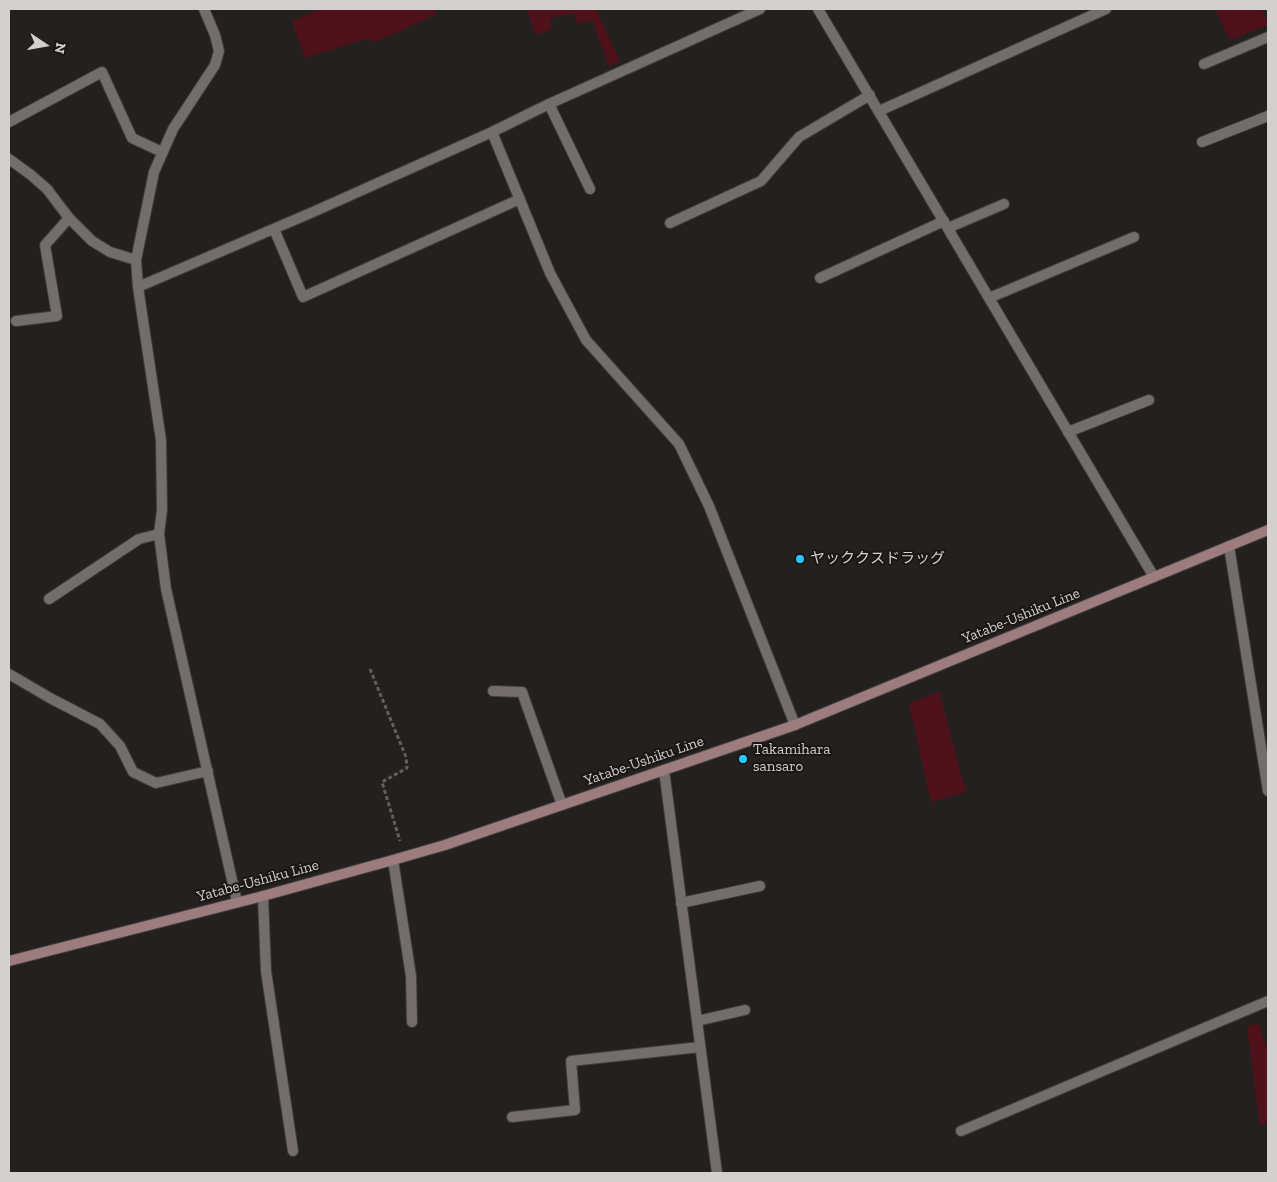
<!DOCTYPE html>
<meta charset="utf-8">
<style>
body{margin:0}
#map{position:relative;width:1277px;height:1182px;overflow:hidden;background:#252020;font-family:"Zilla Slab",serif}
canvas{display:block}
.frame{position:absolute;inset:0;border:10px solid #d4d0d0;pointer-events:none}
.north{position:absolute;left:20px;top:20px;width:50px;height:50px;-webkit-text-stroke:4px #1b1616;paint-order:stroke;rotate:102deg;font-size:14px;font-weight:700;line-height:20px;text-align:center;color:#d4d0d0}
.north::after{content:'';display:block;margin:auto;width:18px;height:22px;background:#d4d0d0;clip-path:polygon(50% 0,100% 100%,50% 72%,0 100%)}
</style>
<div id="map">
<canvas width="1277" height="1182"></canvas>
<div class="frame"></div>
<div class="north">N</div>
</div>
<script>
const c = document.querySelector('canvas').getContext('2d');
c.lineJoin = 'round';
function fill(path, color) { c.fillStyle = color; c.fill(path, 'evenodd'); }
const poly = rows => new Path2D(rows.map(r => 'M' + r).join(''));
function strokePath(path, color, width, dash) { c.strokeStyle = color; c.lineWidth = width; c.lineCap = dash ? 'butt' : 'round'; c.setLineDash(dash || []); c.stroke(path); }
function drawText(font, color, halo, rows, align = 'center') {
  c.font = font + ' "Zilla Slab","Noto Sans JP",serif'; c.lineWidth = 4; c.setLineDash([]); c.textBaseline = 'middle'; c.strokeStyle = halo; c.fillStyle = color; for (const [text, x, y, turn = 0] of rows) {
    c.save(); c.translate(x, y); c.rotate((+turn || 0) * Math.PI / 180); c.textAlign = isNaN(turn) ? turn : align; if (halo) c.strokeText(text, 0, 0); c.fillText(text, 0, 0); c.restore();
  }
}
fill(poly([
 [319,9,435,9,436,14,376,42,365,39,305,58,292,21],
 [526,9,596,9,620,61,609,66,592,20,578,24,573,13,550,18,551,29,536,35],
 [1215,9,1262,9,1268,25,1230,40],
 [939,692,966,792,931,802,909,703],
 [1258,1023,1268,1051,1268,1121,1260,1126,1247,1027]
]), '#4f121a');
const lane = poly([
 [1068,432,1149,400],
 [493,691,522,692,562,805],
 [681,903,760,886],
 [697,1021,745,1010]
]);
const street = poly([
 [204,9,215,35,219,51,215,65,173,129,154,172,136,260,138,287,161,440,162,510,159,534,166,589,237,902],
 [818,9,1154,577],
 [1204,64,1268,37],
 [549,104,590,189],
 [879,111,1106,9],
 [9,122,102,72,132,138,162,152],
 [492,132,550,273,586,340,679,444,709,506,795,725],
 [1202,142,1268,116],
 [9,159,31,175,47,189,69,218,92,241,110,252,136,260],
 [670,223,761,181,799,137,870,95],
 [948,228,1004,204],
 [274,229,303,297,520,199],
 [820,278,944,221],
 [138,287,313,212,492,132,549,104,760,9],
 [989,298,1134,237],
 [16,321,57,316,45,245,69,218],
 [1229,546,1268,791],
 [49,599,139,539,159,534],
 [9,674,50,698,100,724,120,746,133,772,156,783,208,771],
 [664,770,717,1173],
 [393,860,411,976,412,1022],
 [263,896,266,971,293,1151],
 [512,1117,575,1110,571,1061,700,1047],
 [961,1131,1268,1001]
]);
const secondary = poly([
 [9,961,263,896,393,860,445,845,664,770,795,725,1268,530]
]);
strokePath(lane, '#413d3d', 12);
strokePath(street, '#413d3d', 12);
strokePath(secondary, '#413d3d', 12);
strokePath(poly([
 [370,669,406,757,407,768,382,782,400,841]
]), '#635f5f', 3, [4, 2.5]);
strokePath(lane, '#736d6d', 10);
strokePath(street, '#736d6d', 10);
strokePath(secondary, '#9c7c7d', 10);
for (const [x, y, r, color] of [
 [800,559,5,"#28c8ff"],
 [743,759,5,"#28c8ff"]
]) { const dot = new Path2D(); dot.arc(x, y, r, 0, 2 * Math.PI); c.fillStyle = color; c.fill(dot); strokePath(dot, '#1b1616', 2); }
drawText('15px', '#d4d0d0', '#1b1616', [
 ["ヤッククスドラッグ",810,559],
 ["Takamihara",753,750],
 ["sansaro",753,767]
], 'left');
drawText('15px', '#d4d0d0', '#1b1616', [
 ["Yatabe-Ushiku Line",1021,616,-22],
 ["Yatabe-Ushiku Line",644,761,-19],
 ["Yatabe-Ushiku Line",258,881,-15]
]);
</script>
